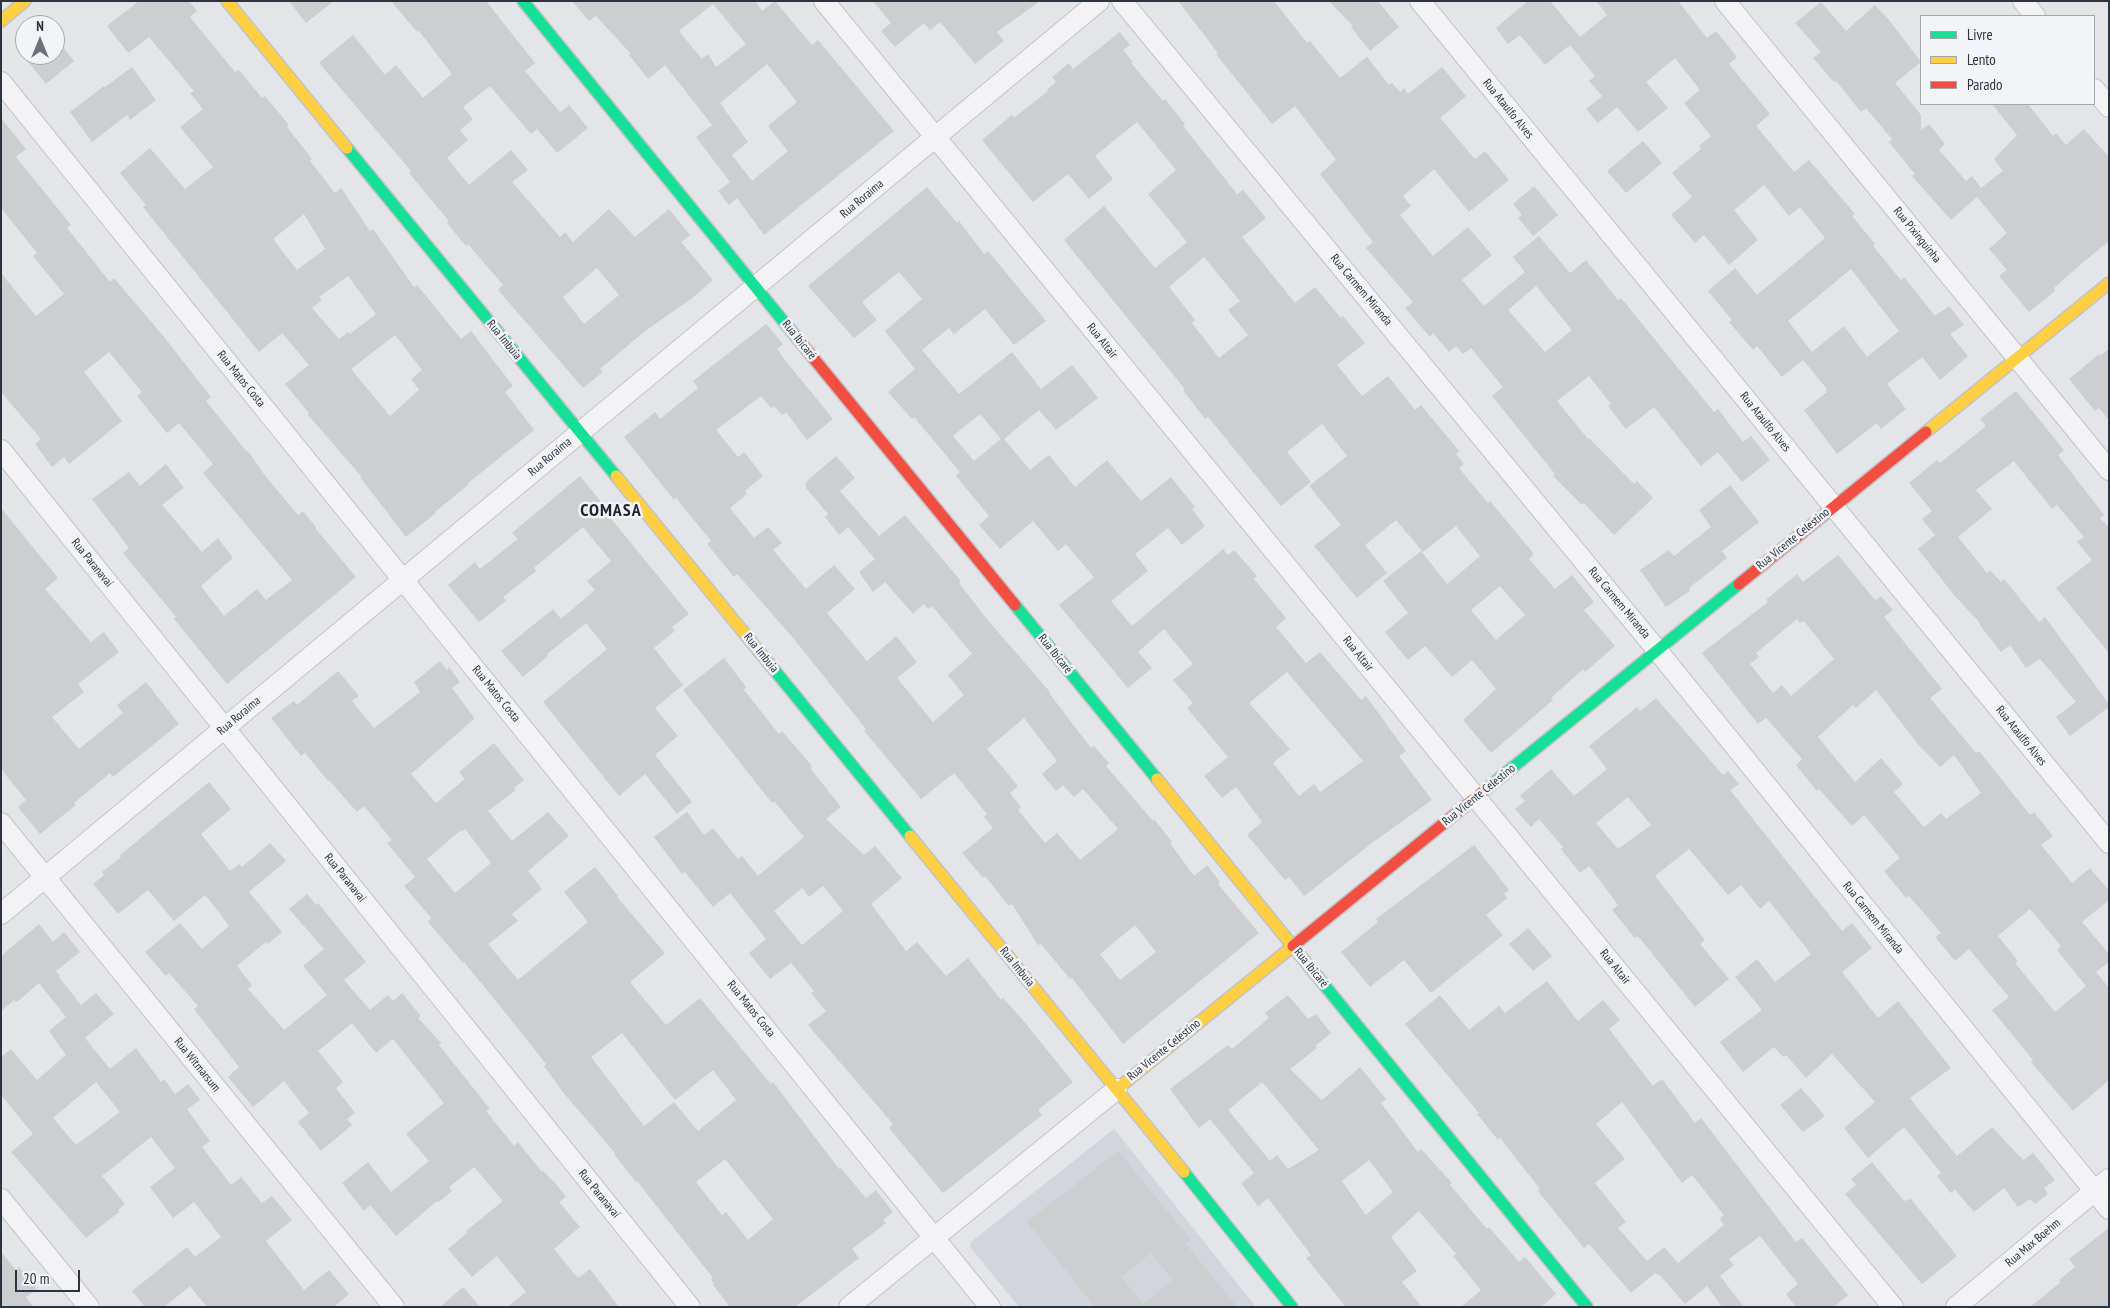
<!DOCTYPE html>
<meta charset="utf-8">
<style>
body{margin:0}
#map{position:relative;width:2110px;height:1308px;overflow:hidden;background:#e3e5e8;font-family:"PT Sans Narrow",sans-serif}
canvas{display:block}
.frame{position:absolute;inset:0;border:2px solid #2b3440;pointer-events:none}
.legend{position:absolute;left:1920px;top:15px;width:175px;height:90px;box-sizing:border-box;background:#f2f4f7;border:1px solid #a2a7ae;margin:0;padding:6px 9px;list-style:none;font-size:15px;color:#2b3440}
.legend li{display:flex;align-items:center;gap:10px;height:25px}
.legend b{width:25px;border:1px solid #a2a7ae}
.north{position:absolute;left:15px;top:15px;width:50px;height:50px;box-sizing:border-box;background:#f2f4f7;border:1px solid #a2a7ae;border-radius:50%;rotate:0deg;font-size:14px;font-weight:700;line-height:20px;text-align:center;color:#2b3440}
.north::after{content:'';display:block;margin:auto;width:18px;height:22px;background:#6b727b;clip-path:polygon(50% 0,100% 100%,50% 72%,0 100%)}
.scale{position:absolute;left:15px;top:1270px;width:65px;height:22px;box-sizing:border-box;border:2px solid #2b3440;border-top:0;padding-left:6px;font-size:15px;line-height:18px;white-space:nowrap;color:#2b3440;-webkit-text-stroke:4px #f2f4f7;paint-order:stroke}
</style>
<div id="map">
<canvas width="2110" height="1308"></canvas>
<div class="frame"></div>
<ul class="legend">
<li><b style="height:6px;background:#16e098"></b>Livre</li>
<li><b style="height:6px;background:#ffcf43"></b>Lento</li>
<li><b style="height:6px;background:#f24e42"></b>Parado</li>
</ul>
<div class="north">N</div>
<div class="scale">20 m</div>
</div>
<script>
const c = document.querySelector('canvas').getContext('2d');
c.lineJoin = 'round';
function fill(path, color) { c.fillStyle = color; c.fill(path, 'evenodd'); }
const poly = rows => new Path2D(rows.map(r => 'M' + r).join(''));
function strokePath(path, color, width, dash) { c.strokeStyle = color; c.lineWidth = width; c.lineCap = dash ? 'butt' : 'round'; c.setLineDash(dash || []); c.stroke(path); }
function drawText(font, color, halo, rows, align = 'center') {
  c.font = font + ' "PT Sans Narrow",sans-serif'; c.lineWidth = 5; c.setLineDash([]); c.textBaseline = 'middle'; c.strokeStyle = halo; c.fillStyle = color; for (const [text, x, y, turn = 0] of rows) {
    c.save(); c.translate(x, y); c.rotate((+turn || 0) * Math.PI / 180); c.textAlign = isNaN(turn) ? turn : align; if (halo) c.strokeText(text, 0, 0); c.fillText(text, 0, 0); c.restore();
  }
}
fill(poly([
 [1114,1129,1115,1130,1256,1307,1019,1307,970,1247,971,1242]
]), '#d2d5db');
fill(poly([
 [139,1,189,1,197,11,190,17,235,72,239,70,262,98,265,96,289,125,287,127,312,159,310,161,335,193,341,188,370,231,373,229,414,287,417,285,461,339,471,331,513,386,505,392,534,430,467,484,468,485,435,512,436,513,406,537,360,477,361,476,308,415,309,413,285,384,309,365,282,333,259,352,143,207,146,205,120,173,150,148,185,189,213,167,180,127,203,109,190,93,194,91,149,37,128,53,107,26],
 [304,214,325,249,297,270,273,239],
 [348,276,376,314,350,334,348,332,339,339,312,308,322,300,319,297],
 [395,335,422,370,411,379,419,390,390,416,351,369],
 [289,1,334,1,306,23],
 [391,1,486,1,535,63,525,71,560,112,569,105,588,128,557,153,537,129,531,134,490,86,463,107,473,119,460,130,468,140,447,158,469,185,511,150,528,170,512,182,560,237,565,232,573,242,609,209,635,237,669,209,690,235,681,242,713,280,691,299,645,331,600,369,603,372,583,388,498,290,503,285,468,244,466,246,447,223,449,221,409,173,411,171,319,63,353,35,385,75,396,65,423,98,452,74,419,31,417,32],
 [597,268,619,295,584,324,563,297],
 [572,1,755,1,762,11,775,1,812,45,818,40,894,131,764,235,737,198,729,205,718,191,730,182,696,137,712,125,665,65,648,79,629,55,631,54,596,16,589,21],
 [713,4,746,44,716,67,708,54,702,59,679,31],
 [767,64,797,102,768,126,788,151,752,181,732,155,748,142,720,103],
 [873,1,1040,1,997,32,1004,41,975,64,940,22,930,30,924,23,895,47,881,31,891,23],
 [1178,1,1274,1,1307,43,1310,41,1340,78,1367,57,1389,85,1392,83,1400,92,1404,88,1408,94,1442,67,1466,96,1440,118,1475,159,1485,151,1509,180,1469,212,1434,169,1403,196,1411,206,1400,215,1433,256,1468,227,1492,255,1462,280,1484,306,1525,272,1513,257,1539,236,1570,273,1586,260,1618,300,1621,298,1714,412,1718,409,1743,442,1751,436,1770,460,1742,482,1718,452,1701,466,1654,407,1626,429,1608,406,1611,404,1589,376,1557,401,1588,439,1589,438,1634,484,1637,481,1653,498,1614,535,1584,503,1582,505,1553,476,1555,474,1492,396,1503,387,1471,348,1463,354,1456,346,1449,352,1433,333,1430,337,1405,308,1413,302,1366,248,1373,242,1320,174,1336,160,1295,106,1272,124,1216,54,1218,53],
 [1536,286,1572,330,1545,352,1508,310],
 [1329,1,1378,1,1399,27,1370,51,1351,27,1353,26],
 [1528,1,1550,1,1580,37,1545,65,1520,35,1508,44,1496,28],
 [1596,1,1678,1,1707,38,1716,31,1737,57,1729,64,1770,114,1756,126,1794,172,1809,160,1855,214,1852,216,1875,244,1873,246,1901,280,1904,277,1935,316,1949,306,1964,325,1950,334,1968,356,1940,380,1922,357,1887,384,1906,409,1881,429,1877,423,1837,454,1804,410,1827,392,1826,390,1827,389,1803,360,1782,377,1757,346,1753,350,1729,322,1732,320,1708,291,1735,268,1757,295,1825,238,1800,207,1789,216,1764,185,1734,210,1758,240,1729,265,1704,235,1695,243,1671,215,1692,197,1672,173,1701,149,1699,146,1711,136,1684,103,1700,90,1675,58,1646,82,1668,108,1638,132,1617,107,1598,123,1586,109,1602,96,1589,81,1595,76,1570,45,1607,15],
 [1851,269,1899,331,1867,357,1844,326,1812,352,1788,321],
 [1821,2,1846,31,1875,5,1889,20,1921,62,1895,83,1921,115,1921,130,1929,124,1945,144,1939,150,1966,181,1972,176,1981,188,2003,171,1994,159,2017,135,1992,104,2028,104,2053,136,2056,133,2066,145,2084,129,2109,157,2109,241,2080,265,2054,288,2055,291,2029,312,1999,276,2007,270,1989,249,2007,233,1977,197,1951,220,1912,176,1915,174,1889,142,1892,139,1866,108,1861,112,1836,81,1834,82,1813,58,1821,52,1795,23],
 [1120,32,1130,45,1123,50,1133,62,1131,63,1163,101,1165,99,1185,124,1183,126,1237,194,1243,190,1266,218,1242,237,1295,303,1315,287,1341,318,1343,316,1365,343,1337,365,1362,396,1388,376,1415,410,1421,405,1459,451,1456,454,1464,464,1459,468,1488,503,1490,501,1534,554,1529,559,1555,589,1572,575,1594,602,1584,610,1615,646,1585,672,1583,669,1551,698,1553,700,1491,753,1463,720,1496,689,1472,660,1452,677,1425,646,1408,660,1385,632,1408,613,1383,581,1421,551,1447,584,1480,556,1456,526,1423,552,1396,520,1365,545,1387,573,1357,598,1314,546,1341,525,1309,486,1347,456,1322,424,1287,452,1311,482,1281,506,1208,417,1205,419,1183,390,1185,389,1064,240,1104,206,1155,268,1187,242,1148,194,1176,170,1137,122,1095,156,1113,179,1089,199,1068,174,1033,202,982,140,1012,115,1014,118,1048,91,1047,90,1056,82,1052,77,1069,63,1073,69],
 [1204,257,1240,301,1228,310,1248,335,1219,358,1192,323,1195,320,1169,287],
 [1500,586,1525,615,1496,640,1471,610],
 [55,37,74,61,46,84,17,48,25,41,25,55,55,55],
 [132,67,156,100,130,120,127,115,92,142,70,112,104,86,105,87],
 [1,118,26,149,16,157,71,225,67,228,110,282,114,278,164,337,211,397,206,401,247,452,248,451,266,477,298,515,303,511,316,527,315,528,356,577,227,684,174,619,176,617,123,553,129,548,92,499,129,472,140,486,166,464,184,488,162,505,202,552,218,538,233,558,201,586,224,616,257,589,266,600,292,580,203,473,213,464,179,423,167,433,137,396,142,392,109,352,84,372,122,421,69,464,64,457,52,467,35,444,41,439,1,392,1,273,36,316,64,294,33,256,37,253,1,208],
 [1643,141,1662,163,1626,193,1607,171],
 [1534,186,1558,215,1533,236,1518,218,1522,215,1513,204],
 [927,187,957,223,959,221,984,254,988,251,1046,321,1014,345,985,309,954,334,949,328,922,350,959,394,1012,352,1041,389,1072,365,1098,398,1056,430,1039,410,1004,439,1030,470,1049,455,1075,487,1107,460,1141,501,1171,477,1195,507,1192,509,1205,526,1182,545,1168,528,1135,554,1148,571,1111,601,1132,626,1223,549,1228,555,1234,550,1257,576,1254,579,1286,618,1276,627,1306,663,1320,652,1361,700,1366,696,1406,751,1399,756,1432,800,1376,840,1304,896,1289,877,1285,880,1247,835,1262,822,1236,787,1222,798,1204,776,1228,757,1187,708,1193,703,1173,680,1193,664,1164,629,1138,652,1152,668,1128,688,1059,605,1094,577,1066,544,1058,551,1033,521,1000,549,979,525,989,516,956,476,960,472,914,417,912,419,888,392,915,369,885,331,922,299,899,272,862,302,877,320,854,338,808,286],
 [980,414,1001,439,974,461,953,436],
 [1287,672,1363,761,1320,792,1314,784,1299,796,1273,763,1290,749,1249,703],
 [766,324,783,344,777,349,785,360,833,419,807,440,786,412,782,415,774,406,771,408,761,396,716,430,738,457,744,452,763,476,745,491,747,494,730,508,754,538,768,527,782,543,773,550,806,589,834,565,855,589,827,613,867,661,896,636,917,662,897,678,933,722,964,695,948,675,972,654,932,606,928,609,924,604,913,614,885,582,873,592,859,572,875,559,848,527,839,535,825,517,828,514,806,488,806,482,836,456,855,478,840,491,879,536,905,515,961,581,959,583,986,618,1050,692,1049,693,1091,748,1094,746,1109,763,1106,766,1153,821,1154,819,1172,842,1170,843,1194,876,1207,865,1220,882,1218,884,1259,933,1123,1044,1072,978,1070,979,1041,944,1038,945,1012,904,1009,906,985,876,983,878,962,853,993,828,984,817,987,814,954,773,921,799,864,731,866,729,794,639,737,574,734,577,707,544,711,541,676,498,674,500,624,437,655,412,660,419,698,388,693,381],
 [1024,718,1057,761,1042,774,1056,791,1063,785,1074,797,1083,789,1118,829,1080,860,1057,833,1045,843,1018,810,1021,807,1010,793,1018,786,987,749],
 [1135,925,1156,952,1120,980,1100,954],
 [2109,349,2109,420,2099,408,2095,411,2069,379,2099,354,2100,356],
 [2016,391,2064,450,2058,455,2104,515,2100,518,2109,528,2109,653,2056,588,2092,560,2077,542,2084,537,2057,505,2052,509,2014,461,1976,490,1992,509,1958,537,1987,573,1990,570,2001,582,2004,579,2039,622,2045,617,2109,704,2109,707,2070,736,2056,717,2076,702,2040,659,2026,668,2010,645,2001,652,1979,624,1980,623,1954,595,1918,549,1935,535,1922,519,1932,511,1909,483,1937,460,1940,463,1986,426,1980,419],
 [580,476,610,513,608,515,689,614,672,627,675,631,654,648,683,685,655,708,678,736,655,755,692,802,677,814,645,774,619,796,543,702,607,649,586,623,547,654,548,656,523,677,501,651,553,609,561,619,595,590,587,581,611,561,583,527,534,568,536,571,503,597,506,601,479,622,448,585,475,562,480,569,518,539,512,533],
 [1730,485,1759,522,1722,551,1727,558,1689,588,1690,591,1666,607,1640,570,1669,550,1674,556,1711,527,1699,510],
 [1,508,58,578,45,589,91,642,104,632,119,652,78,684,84,692,52,717,79,749,123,713,117,705,146,682,179,724,113,777,110,773,74,803,76,805,40,834,18,807,26,800,1,769],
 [1838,555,1875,600,1881,596,1893,610,1884,617,1942,689,1930,698,1976,753,1979,751,2030,815,2034,812,2053,836,2041,845,2072,883,2090,868,2109,891,2109,900,2082,922,2109,954,2109,962,2096,972,2109,988,2109,1080,2073,1111,2031,1062,2033,1060,1992,1010,2009,997,1969,949,1955,961,1935,937,1941,933,1909,896,1906,898,1884,871,1900,858,1864,815,1852,826,1819,789,1817,791,1796,765,1802,759,1766,718,1758,724,1702,653,1768,602,1766,600,1797,574,1803,582],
 [1797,619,1800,623,1804,621,1834,659,1791,696,1782,685,1773,693,1750,664,1759,657,1756,653],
 [1876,690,1917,743,1940,767,1954,755,1981,793,1946,819,1941,813,1924,827,1894,792,1903,784,1881,758,1855,782,1818,737,1853,705,1856,708],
 [2030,909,2061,946,2057,950,2086,986,2055,1012,2015,963,2018,961,1998,936],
 [724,658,746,687,744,690,779,734,782,731,812,766,810,768,841,807,826,819,864,855,875,846,902,878,871,904,906,951,917,942,946,976,968,958,1001,1000,1003,998,1021,1018,1073,1082,1038,1110,1042,1115,943,1193,889,1128,893,1124,808,1025,826,1011,811,993,814,991,791,963,770,979,749,953,766,939,730,893,713,907,685,872,682,874,654,837,687,812,704,835,713,828,738,859,742,856,758,876,804,837,774,801,772,803,683,690],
 [823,886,843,911,802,945,774,911,802,888,809,897],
 [440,661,447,670,449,667,460,682,452,688,473,716,474,719,411,774,436,803,465,779,459,772,494,743,524,780,514,788,516,790,488,811,512,841,548,812,569,836,528,871,542,889,512,914,518,921,488,944,518,980,588,922,564,892,595,867,618,896,617,897,665,953,630,982,666,1025,700,998,765,1077,771,1084,773,1082,839,1169,841,1168,866,1198,876,1190,893,1212,883,1220,886,1223,852,1249,859,1258,795,1307,730,1307,713,1285,714,1284,711,1279,713,1278,637,1181,636,1182,614,1154,615,1153,562,1091,544,1066,546,1064,508,1016,464,962,463,963,428,922,431,918,404,886,415,877,387,843,392,840,364,806,357,812,329,780,328,781,305,753,301,756,271,718,294,701,297,705,338,671,359,696,352,701,374,728,420,692,414,682],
 [465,829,491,863,455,893,427,859,461,830,462,832],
 [622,1033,675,1100,713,1070,736,1100,698,1131,674,1102,644,1126,591,1057],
 [725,1159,773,1219,748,1240,726,1212,722,1215,696,1182],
 [1656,698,1723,775,1728,771,1739,784,1730,790,1842,931,1852,923,1872,948,1842,972,1878,1018,1898,1001,1951,1068,1910,1098,1919,1110,1957,1156,1992,1127,2023,1160,2033,1153,2055,1180,2044,1188,2048,1194,2035,1204,2030,1199,2018,1207,2004,1188,1974,1212,1955,1190,1951,1193,1937,1176,1941,1173,1904,1127,1868,1158,1844,1128,1875,1102,1832,1054,1806,1078,1786,1055,1783,1057,1774,1047,1743,1072,1720,1042,1762,1010,1735,977,1757,959,1775,982,1811,954,1769,901,1760,909,1741,885,1728,895,1689,849,1655,876,1705,940,1700,944,1729,979,1695,1007,1638,936,1635,938,1612,910,1618,905,1589,866,1580,873,1561,849,1563,847,1539,819,1531,827,1515,809,1525,801,1520,796,1551,769,1574,796,1607,769,1589,746,1637,707,1640,711],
 [1628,797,1651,825,1618,849,1596,823],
 [209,782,231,809,201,834,230,871,239,864,242,867,270,843,286,861,249,892,282,932,268,944,266,942,237,966,252,985,248,989,284,1030,327,995,303,966,324,949,289,909,307,894,316,905,318,903,366,962,344,980,370,1010,388,995,393,1001,402,993,421,1016,418,1018,441,1043,439,1045,490,1109,486,1111,514,1146,518,1142,542,1172,543,1171,556,1184,566,1197,559,1202,580,1227,554,1249,578,1278,590,1269,619,1307,507,1307,526,1292,497,1256,472,1277,448,1249,467,1233,466,1231,503,1201,474,1167,449,1187,452,1191,439,1202,437,1201,396,1236,370,1205,364,1211,342,1183,368,1162,391,1192,429,1161,406,1134,444,1103,393,1039,376,1053,352,1023,318,1051,343,1082,336,1088,355,1113,347,1119,352,1125,321,1151,298,1122,309,1113,284,1081,253,1107,228,1077,239,1067,194,1009,198,1006,169,973,166,976,145,952,180,923,202,949,229,926,218,911,205,895,174,921,148,890,118,914,93,884,104,875,102,872,121,857,120,855],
 [1474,845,1509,890,1504,894,1507,898,1486,915,1503,935,1431,993,1404,960,1370,987,1341,952,1378,922,1376,919],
 [39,924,53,942,64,932,80,952,56,971,60,976,59,977,81,1005,96,993,114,1014,85,1038,110,1069,136,1048,161,1082,164,1079,175,1094,188,1084,200,1100,187,1109,210,1141,202,1147,231,1185,241,1177,262,1203,272,1196,292,1220,266,1241,304,1290,329,1270,349,1294,334,1307,207,1307,190,1286,164,1307,145,1307,132,1291,187,1247,195,1257,221,1237,194,1202,173,1218,150,1187,175,1168,151,1137,102,1176,125,1204,118,1210,119,1212,86,1238,11,1152,33,1134,1,1095,1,1057,11,1049,37,1080,66,1055,49,1031,66,1017,39,983,22,998,16,1002,14,1000,1,1011,1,956],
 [96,1082,120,1112,76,1145,53,1118],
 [1528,928,1552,956,1533,971,1509,944],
 [1547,981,1578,1021,1603,1000,1620,1020,1609,1029,1653,1086,1662,1079,1695,1123,1701,1118,1796,1242,1802,1238,1848,1295,1834,1307,1796,1307,1786,1294,1798,1284,1760,1236,1729,1259,1734,1265,1720,1276,1744,1307,1722,1307,1707,1286,1685,1304,1659,1274,1658,1275,1655,1273,1631,1293,1589,1244,1584,1248,1538,1191,1540,1189,1500,1138,1498,1140,1477,1114,1479,1113,1405,1024,1440,995,1469,1030,1499,1006,1505,1013],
 [1622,1102,1682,1183,1692,1175,1724,1215,1720,1219,1724,1225,1678,1263,1664,1247,1647,1261,1618,1228,1626,1222,1595,1183,1625,1159,1596,1124],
 [1288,995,1308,1019,1316,1014,1331,1033,1315,1046,1317,1048,1290,1069,1322,1100,1360,1067,1386,1099,1381,1103,1418,1152,1421,1149,1452,1183,1450,1185,1487,1229,1489,1227,1519,1262,1525,1257,1556,1294,1541,1307,1461,1307,1481,1290,1453,1256,1456,1254,1419,1211,1391,1237,1417,1271,1402,1282,1422,1307,1346,1307,1306,1258,1311,1255,1268,1198,1258,1206,1241,1183,1254,1173,1210,1119,1199,1128,1170,1089,1228,1045,1232,1049,1269,1018,1265,1013],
 [1262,1082,1319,1150,1288,1169,1277,1155,1270,1161,1228,1110],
 [1369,1160,1393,1192,1366,1215,1342,1181],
 [1801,1088,1825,1116,1803,1132,1780,1105],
 [1118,1151,1191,1240,1186,1244,1237,1307,1095,1307,1027,1222],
 [1151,1253,1173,1280,1143,1304,1121,1277],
 [1872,1162,1904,1201,1911,1199,1957,1256,1922,1284,1845,1194,1856,1185,1851,1179],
 [2109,1228,2109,1307,2030,1307,2061,1282,2059,1280,2075,1267,2069,1259],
 [1,1252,16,1270,19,1267,37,1289,26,1297,33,1307,1,1307],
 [463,1287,480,1307,440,1307]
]), '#ccced0');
const street = poly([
 [824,1,1893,1307],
 [1122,1,1657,650,2109,1209],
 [1420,1,2109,843],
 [1725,1,2109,470],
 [2023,1,2035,16],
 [1,82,990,1307],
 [2094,89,2109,107],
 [1,450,690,1307],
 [1,823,394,1307],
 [1,914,1099,1],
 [1,1199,89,1307],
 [849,1307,1117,1089],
 [1956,1307,2109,1179]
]);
const fast = poly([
 [523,1,797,338],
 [347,148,616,476],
 [1015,605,1157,779],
 [758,650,910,836],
 [1486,789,1739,584],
 [1308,965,1587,1307],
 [1184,1172,1292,1307]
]);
const slow = poly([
 [227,1,347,148],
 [1,21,25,1],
 [1926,432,2109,283],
 [616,476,758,650],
 [1157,779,1308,965],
 [910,836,1184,1172],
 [1117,1089,1293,946]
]);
const jam = poly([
 [797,338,1015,605],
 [1739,584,1926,432],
 [1293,946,1486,789]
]);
strokePath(street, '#c1c3c6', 22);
strokePath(fast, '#c1c3c6', 14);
strokePath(slow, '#c1c3c6', 14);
strokePath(jam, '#c1c3c6', 14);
strokePath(street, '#f3f3f5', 20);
strokePath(fast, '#16e098', 11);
strokePath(slow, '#ffcf43', 11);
strokePath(jam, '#f24e42', 11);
drawText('12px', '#2b3440', '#f2f4f7', [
 ["Rua Ataulfo Alves",1508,109,51],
 ["Rua Roraima",862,199,-40],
 ["Rua Pixinguinha",1917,235,51],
 ["Rua Carmem Miranda",1361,290,50],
 ["Rua Imbuia",504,340,51],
 ["Rua Ibicaré",799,340,51],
 ["Rua Altair",1102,341,51],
 ["Rua Matos Costa",241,379,51],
 ["Rua Ataulfo Alves",1765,422,51],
 ["Rua Roraima",550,457,-40],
 ["Rua Vicente Celestino",1793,539,-39],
 ["Rua Paranavaí",92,563,51],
 ["Rua Carmem Miranda",1619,603,50],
 ["Rua Imbuia",761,653,51],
 ["Rua Ibicaré",1055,654,51],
 ["Rua Altair",1358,654,51],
 ["Rua Matos Costa",496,694,51],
 ["Rua Roraima",239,716,-40],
 ["Rua Ataulfo Alves",2021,736,51],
 ["Rua Vicente Celestino",1479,795,-39],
 ["Rua Paranavaí",345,878,51],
 ["Rua Carmem Miranda",1873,918,51],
 ["Rua Imbuia",1017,967,51],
 ["Rua Altair",1615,967,51],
 ["Rua Ibicaré",1311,968,51],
 ["Rua Matos Costa",751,1009,51],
 ["Rua Vicente Celestino",1164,1050,-39],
 ["Rua Witmarsum",197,1065,51],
 ["Rua Paranavaí",599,1194,51],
 ["Rua Max Boehm",2033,1243,-40]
]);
c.letterSpacing = '1px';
drawText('bold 18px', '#1e2531', '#f2f4f7', [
 ["COMASA",611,511]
]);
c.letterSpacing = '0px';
</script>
